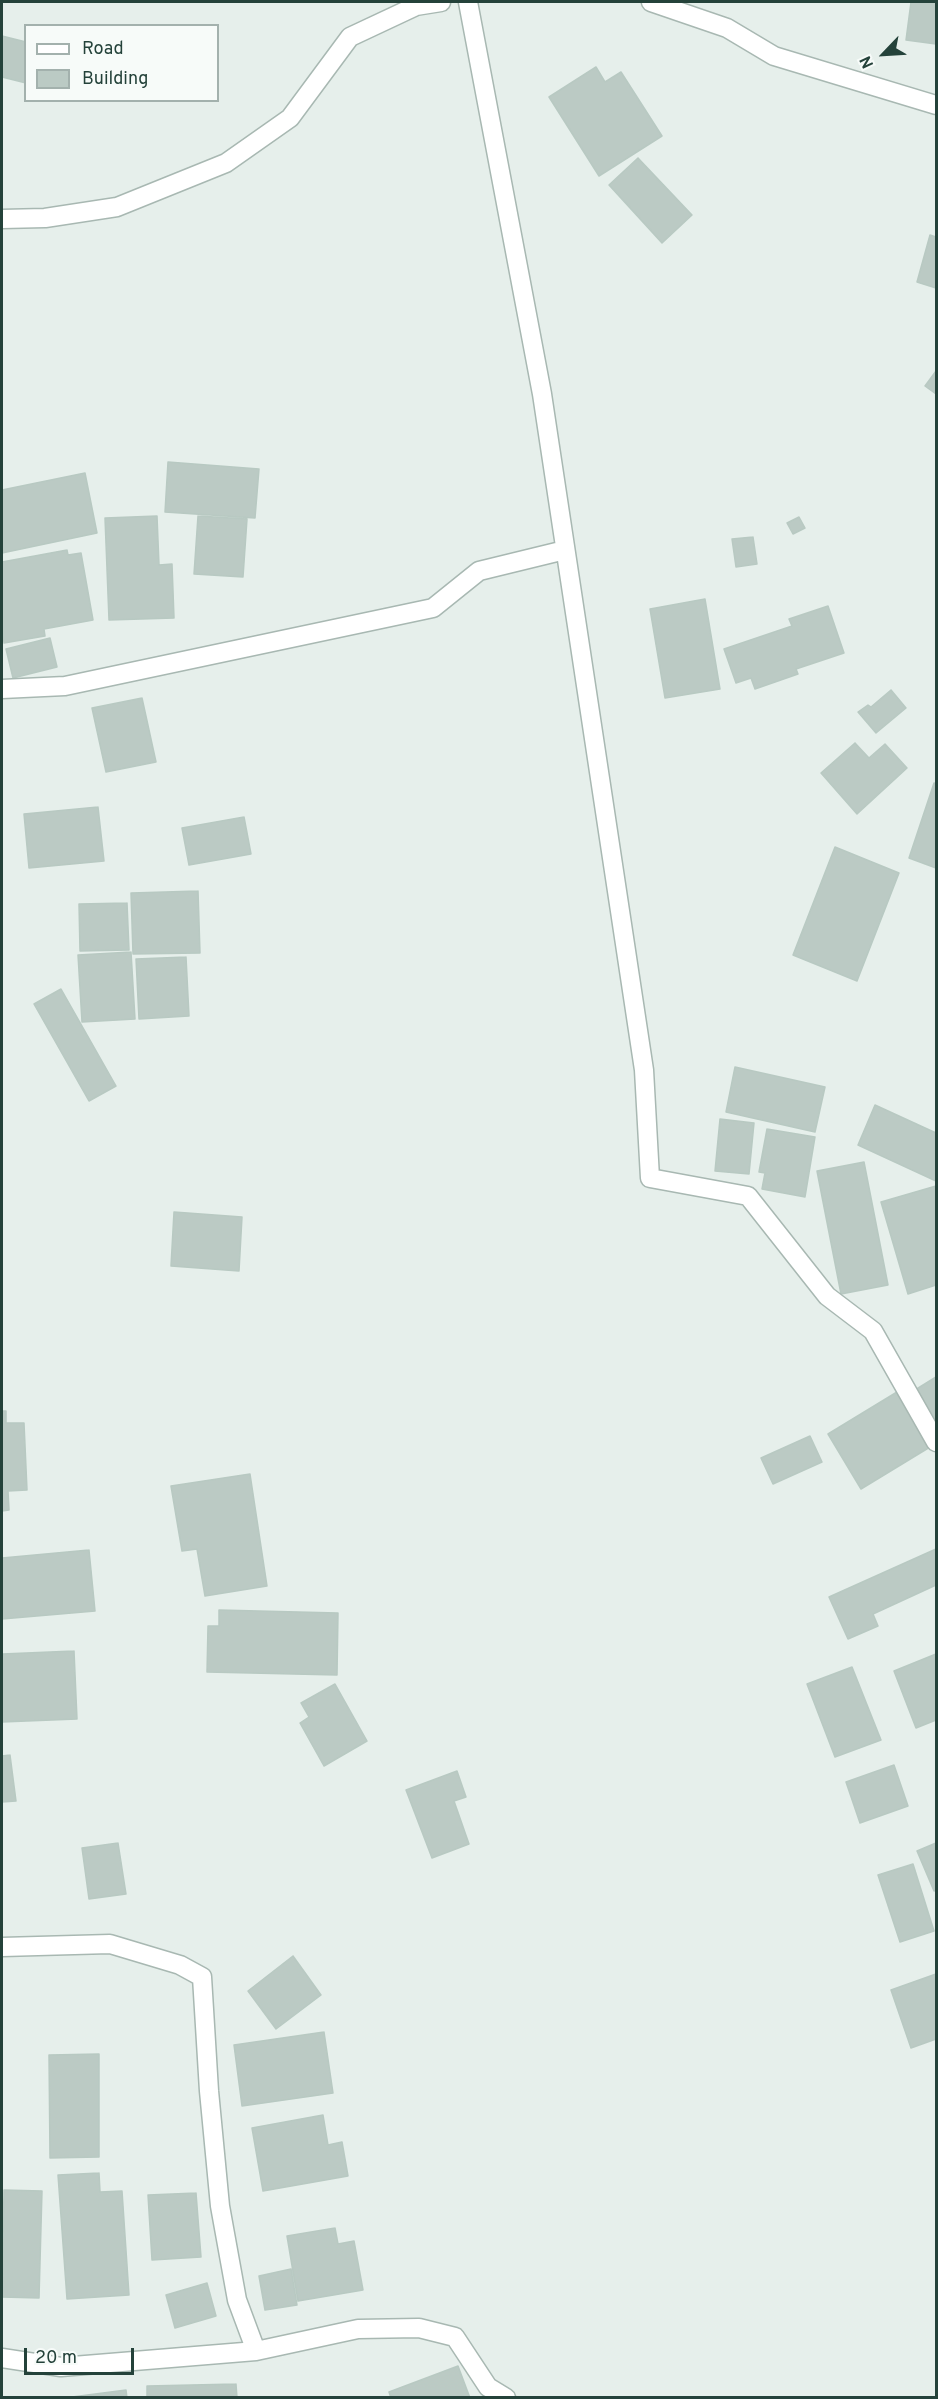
<!DOCTYPE html>
<style>
body{margin:0}
#map{position:relative;width:938px;height:2399px;overflow:hidden;background:#e6efeb;font-family:Overpass,sans-serif}
canvas{display:block}
.frame{position:absolute;inset:0;border:3px solid #24423a;pointer-events:none}
.legend{position:absolute;left:24px;top:24px;width:195px;height:78px;box-sizing:border-box;background:#f7fbf9;border:2px solid #a3b1ad;margin:0;padding:8px 10px;list-style:none;font-size:18px;color:#24423a}
.legend li{display:flex;align-items:center;gap:12px;height:30px}
.legend b{width:30px;border:2px solid #a3b1ad}
.north{position:absolute;left:854px;top:24px;width:60px;height:60px;-webkit-text-stroke:4px #f7fbf9;paint-order:stroke;rotate:245deg;font-size:16px;font-weight:700;line-height:24px;text-align:center;color:#24423a}
.north::after{content:'';display:block;margin:auto;width:21px;height:27px;background:#24423a;clip-path:polygon(50% 0,100% 100%,50% 72%,0 100%)}
.scale{position:absolute;left:24px;top:2348px;width:110px;height:27px;box-sizing:border-box;border:3px solid #24423a;border-top:0;padding-left:8px;font-size:18px;line-height:21px;white-space:nowrap;color:#24423a;-webkit-text-stroke:4px #f7fbf9;paint-order:stroke}
</style>
<div id="map">
<canvas width="938" height="2399"></canvas>
<div class="frame"></div>
<ul class="legend">
<li><b style="height:8px;background:#fff"></b>Road</li>
<li><b style="height:16px;background:#bbcac4"></b>Building</li>
</ul>
<div class="north">N</div>
<div class="scale">20 m</div>
</div>
<script>
const c = document.querySelector('canvas').getContext('2d');
c.lineJoin = 'round';
function fill(path, color) { c.fillStyle = color; c.fill(path, 'evenodd'); }
const poly = rows => new Path2D(rows.map(r => 'M' + r).join(''));
function strokePath(path, color, width, dash) { c.strokeStyle = color; c.lineWidth = width; c.lineCap = dash ? 'butt' : 'round'; c.setLineDash(dash || []); c.stroke(path); }
const building = poly([
 [911,2,936,2,936,44,906,40,911,2],
 [2,36,26,42,26,83,2,77,2,36],
 [596,67,605,82,621,72,662,136,599,176,549,97,596,67],
 [638,158,692,215,662,243,609,185,638,158],
 [930,235,936,237,936,288,917,282,930,235],
 [936,371,936,394,925,386,936,371],
 [168,462,259,469,255,518,165,512,168,462],
 [85,473,97,533,2,553,2,490,85,473],
 [157,516,159,565,172,564,174,618,109,620,105,518,157,516],
 [198,516,247,519,243,577,194,574,198,516],
 [799,517,805,528,793,534,787,523,799,517],
 [753,537,757,564,736,567,732,539,753,537],
 [67,550,68,555,81,553,93,620,44,629,45,636,4,643,2,628,2,562,67,550],
 [705,599,720,689,665,698,650,609,705,599],
 [828,606,844,653,796,669,798,674,755,689,751,678,736,683,724,649,792,626,789,619,828,606],
 [50,638,57,667,13,678,6,649,50,638],
 [891,690,906,708,876,733,858,712,868,705,871,707,891,690],
 [142,698,156,762,106,772,92,708,142,698],
 [855,743,869,758,885,744,907,768,857,814,821,773,855,743],
 [934,783,936,784,936,868,909,858,934,783],
 [98,807,104,861,29,868,24,814,98,807],
 [244,817,251,854,189,865,182,828,244,817],
 [835,847,899,873,857,981,793,955,835,847],
 [198,891,200,953,133,954,131,893,198,891],
 [127,903,129,950,80,951,79,904,127,903],
 [131,952,135,1019,82,1022,78,955,131,952],
 [186,957,189,1016,139,1019,136,959,186,957],
 [61,989,116,1086,89,1101,34,1004,61,989],
 [735,1067,825,1087,815,1132,726,1112,735,1067],
 [875,1105,936,1133,936,1181,858,1145,875,1105],
 [720,1119,754,1123,749,1174,715,1171,720,1119],
 [767,1129,815,1137,805,1197,762,1189,765,1173,759,1172,767,1129],
 [864,1162,888,1285,841,1294,817,1171,864,1162],
 [936,1186,936,1285,908,1294,881,1202,936,1186],
 [174,1212,242,1217,239,1271,171,1266,174,1212],
 [936,1377,936,1426,915,1390,936,1377],
 [897,1392,930,1447,861,1489,828,1434,897,1392],
 [2,1411,6,1411,6,1423,24,1423,27,1490,8,1491,9,1510,2,1511,2,1411],
 [810,1436,822,1462,773,1484,761,1458,810,1436],
 [250,1474,267,1586,205,1596,197,1549,182,1551,171,1486,250,1474],
 [936,1549,936,1585,873,1614,878,1626,848,1639,829,1597,936,1549],
 [89,1550,95,1611,2,1619,2,1558,89,1550],
 [219,1610,338,1613,337,1675,207,1672,208,1626,219,1626,219,1610],
 [74,1651,77,1719,2,1722,2,1654,74,1651],
 [936,1654,936,1720,916,1728,894,1671,936,1654],
 [852,1667,881,1740,835,1757,807,1684,852,1667],
 [335,1684,367,1741,324,1766,300,1723,309,1717,301,1703,335,1684],
 [10,1755,16,1801,2,1802,2,1756,10,1755],
 [894,1765,908,1806,860,1823,846,1782,894,1765],
 [457,1771,466,1797,454,1801,469,1844,432,1858,406,1790,457,1771],
 [118,1843,126,1894,89,1899,82,1848,118,1843],
 [936,1843,936,1890,934,1891,917,1851,936,1843],
 [913,1864,934,1931,900,1942,878,1875,913,1864],
 [293,1956,321,1995,276,2029,248,1991,293,1956],
 [936,1974,936,2039,911,2048,891,1990,936,1974],
 [324,2032,333,2093,242,2106,234,2045,324,2032],
 [99,2054,99,2157,50,2158,49,2055,99,2054],
 [323,2115,328,2145,342,2142,348,2176,263,2191,252,2128,323,2115],
 [99,2173,100,2192,122,2191,129,2295,67,2299,58,2175,99,2173],
 [4,2190,42,2191,39,2298,2,2297,4,2190],
 [196,2193,201,2257,152,2260,148,2195,196,2193],
 [335,2228,338,2244,354,2241,363,2290,298,2301,287,2236,335,2228],
 [291,2269,297,2305,265,2310,259,2276,291,2269],
 [207,2283,216,2316,175,2328,166,2295,207,2283],
 [458,2366,470,2398,391,2398,389,2392,458,2366],
 [236,2384,237,2398,147,2398,147,2386,236,2384],
 [126,2390,127,2398,72,2397,126,2390]
]);
fill(building, '#bbcac4');
strokePath(building, '#b8c9c2', 1.5);
const minor = poly([
 [468,2,542,394,644,1070,650,1178,748,1196,827,1296,873,1331,936,1442],
 [651,2,727,28,774,56,936,105],
 [2,219,45,218,117,207,226,163,290,118,350,37,416,6,441,2],
 [2,689,65,686,433,608,479,571,565,550],
 [2,1947,110,1944,180,1965,202,1977,209,2091,220,2206,237,2300,256,2351,358,2329,419,2328,455,2337,488,2387,506,2398],
 [2,2358,61,2367,256,2351]
]);
strokePath(minor, '#a8b8b2', 21);
strokePath(minor, '#fff', 18);
</script>
